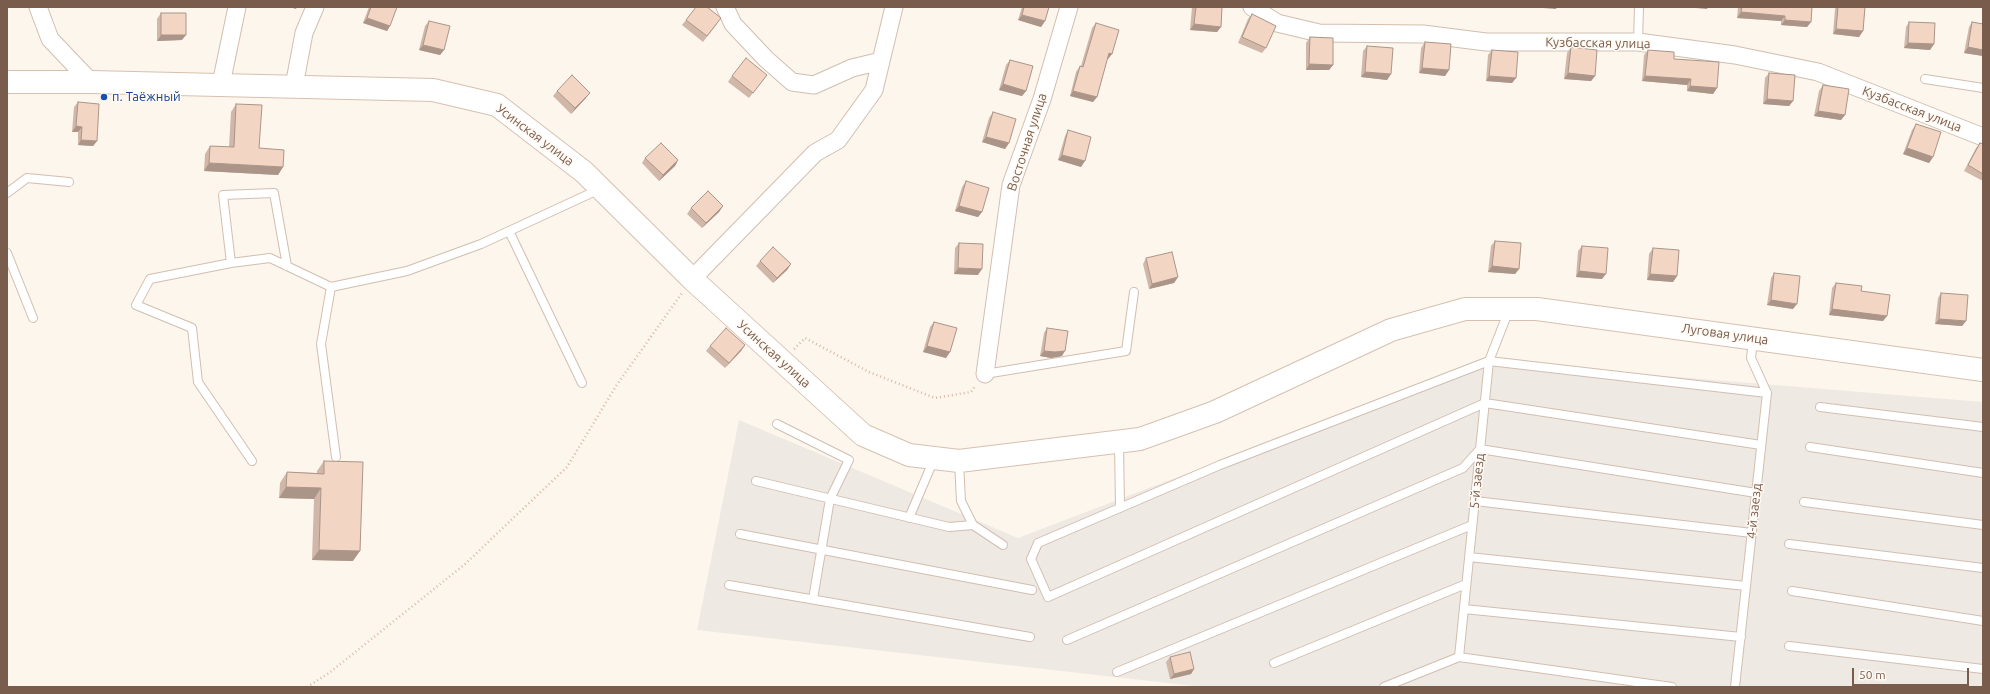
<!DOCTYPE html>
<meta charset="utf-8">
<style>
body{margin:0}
#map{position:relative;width:1990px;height:694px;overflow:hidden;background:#fdf6ec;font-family:Ubuntu,sans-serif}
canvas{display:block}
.frame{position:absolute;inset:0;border:8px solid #7a5c4d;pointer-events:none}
.scale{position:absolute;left:1852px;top:668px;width:117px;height:18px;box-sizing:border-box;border:2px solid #7a5c4d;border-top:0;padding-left:5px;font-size:12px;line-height:14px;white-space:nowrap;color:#7a5c4d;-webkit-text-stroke:3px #fffaf3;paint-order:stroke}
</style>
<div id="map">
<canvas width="1990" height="694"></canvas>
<div class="frame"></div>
<div class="scale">50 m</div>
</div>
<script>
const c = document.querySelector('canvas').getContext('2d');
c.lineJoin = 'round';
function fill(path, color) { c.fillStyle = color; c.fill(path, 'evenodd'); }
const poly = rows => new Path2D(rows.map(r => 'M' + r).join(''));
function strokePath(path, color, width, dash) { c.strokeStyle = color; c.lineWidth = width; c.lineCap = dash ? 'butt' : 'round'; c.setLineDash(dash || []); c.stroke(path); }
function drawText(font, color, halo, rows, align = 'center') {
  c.font = font + ' Ubuntu,sans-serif'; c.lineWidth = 3; c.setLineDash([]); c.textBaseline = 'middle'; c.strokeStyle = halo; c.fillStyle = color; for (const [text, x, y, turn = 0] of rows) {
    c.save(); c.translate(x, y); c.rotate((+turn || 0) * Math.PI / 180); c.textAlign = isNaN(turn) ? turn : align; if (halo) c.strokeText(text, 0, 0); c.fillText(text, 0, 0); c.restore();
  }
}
fill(poly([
 [1481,361,1983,402,1983,687,1203,687,697,630,739,420,1018,538]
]), '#efe9e4');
const lane = poly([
 [1638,42,1639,7],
 [1925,79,1983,88],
 [7,193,27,178,69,182],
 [509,231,582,383],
 [7,253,33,318],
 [231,263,223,195,274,193,287,266],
 [331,287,321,344,336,457],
 [985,374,1126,351,1134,292],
 [1820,407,1983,427],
 [777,424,849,460,830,499,813,599],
 [1119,442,1120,508],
 [1761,445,1485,403,1048,597,1031,559,1038,543,1220,465,1489,361,1767,393],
 [1810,447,1983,473],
 [252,461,198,382,192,328,136,305,150,279,231,263,270,258,331,287,407,271,481,244,600,189],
 [959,462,961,501,973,525,1003,545],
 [756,481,949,527,973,525],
 [1475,501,1752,533],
 [1804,502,1983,525],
 [909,518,934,459],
 [740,534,1032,590],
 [1789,544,1983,568],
 [1469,557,1746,586],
 [729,585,1030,637],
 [1792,591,1983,621],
 [1464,609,1741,637],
 [1067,640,1463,468,1480,449,1756,493],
 [1789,646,1983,669],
 [1459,657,1489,361,1509,310],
 [1274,663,1466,584],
 [1117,672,1472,525],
 [1384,687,1459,657,1672,687],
 [1735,687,1767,393,1751,358,1753,339]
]);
const street = poly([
 [38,7,50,39,91,82],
 [725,7,733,24,766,59,792,82,814,85,852,68,881,61],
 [1252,7,1277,23,1319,33,1423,34,1486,42,1638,42,1735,55,1818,72,1983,137],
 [221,84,237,7],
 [294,86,304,33,315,7],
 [692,279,815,153,838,140,874,90,894,7],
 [985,374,1011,185,1042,99,1069,7]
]);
const secondary = poly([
 [7,82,91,82,433,90,497,105,584,172,692,279,863,435,909,455,959,461,1140,439,1215,412,1391,330,1465,309,1537,309,1983,370]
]);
strokePath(lane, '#d1beb0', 10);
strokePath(street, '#d1beb0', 19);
strokePath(secondary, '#d6c0b0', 24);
strokePath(poly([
 [794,349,805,338,869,372,935,398,971,392,976,385],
 [307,687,329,673,464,565,567,467,616,386,682,293]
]), '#d9b8a5', 2.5, [1, 3]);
strokePath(lane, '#fff', 8);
strokePath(street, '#fff', 17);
strokePath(secondary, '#fff', 22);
fill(poly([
 [369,7,397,7,387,31,363,23],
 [1022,7,1049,7,1045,21,1041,27,1018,20],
 [1192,7,1222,7,1221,27,1217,32,1190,30],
 [1738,7,1812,7,1811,22,1807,27,1781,25,1781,21,1737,18],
 [1836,7,1865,7,1863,31,1859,37,1833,34,1835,9],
 [161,13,182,40,157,41,157,19],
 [1252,14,1266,48,1262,53,1238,43,1248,19],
 [686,20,717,24,703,42,682,25],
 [429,21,444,50,440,55,419,50,425,26],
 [1909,22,1934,44,1930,50,1904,48,1906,27],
 [1972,22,1983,24,1983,56,1964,53,1969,27],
 [1096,23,1112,54,1108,59,1107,59,1097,97,1093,102,1070,96,1076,72,1080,66,1081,66,1092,28],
 [1310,37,1333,65,1329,70,1306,70,1306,43],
 [1425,42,1449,70,1445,76,1419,73,1421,48],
 [1367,46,1391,74,1387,80,1361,77,1363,51],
 [1571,47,1595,76,1591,81,1564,79,1567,53],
 [1492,50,1516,78,1512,83,1486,81,1488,55],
 [1648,50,1674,59,1717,88,1713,94,1687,91,1687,85,1642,81,1644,55],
 [1010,60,1026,91,1022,96,999,90,1006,65],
 [1769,73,1793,101,1789,106,1763,104,1765,78],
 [767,75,749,98,728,82,732,76],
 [1823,85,1845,115,1841,120,1814,116,1819,91],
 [557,91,586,98,571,114,553,96],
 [78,102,97,141,93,146,78,145,78,132,72,132,74,107],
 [236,104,259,148,283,167,278,175,204,171,205,154,210,146,229,147,231,112],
 [993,112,1009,143,1005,149,982,142,989,118],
 [1916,124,1933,157,1929,163,1903,154,1912,130],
 [1068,130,1081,167,1058,160,1065,136],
 [1980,143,1983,144,1983,181,1964,171,1976,148],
 [645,158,678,160,675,166,659,181,642,163],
 [966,181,982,212,978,217,955,211,962,187],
 [723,206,719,212,702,228,687,214,691,208],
 [1495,241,1519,269,1515,274,1488,272,1491,246],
 [959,243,978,275,954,274,955,248],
 [1582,246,1602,279,1576,277,1578,251],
 [1653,248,1677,276,1673,282,1647,280,1649,254],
 [1146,258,1178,277,1174,283,1149,289,1143,264],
 [760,261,791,264,787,270,773,283,756,266],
 [1774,273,1793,309,1767,305,1771,278],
 [1836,283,1861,291,1887,316,1883,321,1829,315,1832,288],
 [1941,293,1966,321,1962,326,1935,324,1938,298],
 [934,322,950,352,946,358,923,352,930,327],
 [1047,328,1062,356,1051,358,1040,356,1044,333],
 [745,345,741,351,725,368,706,351,710,346],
 [324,461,353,561,312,560,314,499,279,498,280,483,287,472,317,473,317,471],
 [1170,657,1194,669,1191,674,1170,679,1166,662]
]), '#d1b7a8');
fill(poly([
 [290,7,297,7,296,9],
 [1530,7,1557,7,1556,9],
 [1685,7,1708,7,1707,9],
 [1741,12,1785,16,1781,21,1737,18],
 [1022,15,1045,21,1041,27,1018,20],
 [367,18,390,26,387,31,363,23],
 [1785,20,1811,22,1807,27,1781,25],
 [1194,24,1221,27,1217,32,1190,30],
 [1836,29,1863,31,1859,37,1833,34],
 [161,35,186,35,182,40,157,41],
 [1908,43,1934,44,1930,50,1904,48],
 [423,45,444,50,440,55,419,50],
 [1968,47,1983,50,1983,56,1964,53],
 [1109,53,1112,54,1108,59,1105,58],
 [1309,64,1333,65,1329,70,1306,70],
 [1422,68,1449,70,1445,76,1419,73],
 [1365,72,1391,74,1387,80,1361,77],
 [1568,73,1595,76,1591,81,1564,79],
 [1489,76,1516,78,1512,83,1486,81],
 [1645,76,1691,79,1687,85,1642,81],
 [1003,84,1026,91,1022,96,999,90],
 [1690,86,1717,88,1713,94,1687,91],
 [1073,91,1097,97,1093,102,1070,96],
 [590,93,586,98,571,114,575,108],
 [1767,99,1793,101,1789,106,1763,104],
 [1818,111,1845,115,1841,120,1814,116],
 [76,126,82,127,78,132,72,132],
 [986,137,1009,143,1005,149,982,142],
 [81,140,97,141,93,146,78,145],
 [1907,148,1933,157,1929,163,1903,154],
 [1062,155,1085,161,1081,167,1058,160],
 [678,160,675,166,659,181,663,175],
 [209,163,283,167,278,175,204,171],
 [723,206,719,212,702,228,706,223],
 [959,206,982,212,978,217,955,211],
 [791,264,787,270,773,283,777,278],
 [1492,266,1519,269,1515,274,1488,272],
 [958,268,982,269,978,275,954,274],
 [1579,271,1606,274,1602,279,1576,277],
 [1650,274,1677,276,1673,282,1647,280],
 [1178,277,1174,283,1149,289,1152,284],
 [1771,300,1797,304,1793,309,1767,305],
 [1832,309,1887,316,1883,321,1829,315],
 [1939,319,1966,321,1962,326,1935,324],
 [745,345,741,351,725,368,729,363],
 [927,346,950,352,946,358,923,352],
 [1044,351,1065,351,1062,356,1051,358,1040,356],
 [286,487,321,488,314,499,279,498],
 [319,550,360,551,353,561,312,560],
 [1194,669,1191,674,1170,679,1174,674]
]), '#aa9588');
const building = poly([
 [371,7,397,7,390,26,367,18,371,7],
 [696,7,707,7,721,18,707,36,686,20,696,7],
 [1024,7,1049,7,1045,21,1022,15,1024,7],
 [1196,7,1222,7,1221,27,1194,24,1196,7],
 [1742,7,1812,7,1811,22,1785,20,1785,16,1741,12,1742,7],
 [1838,7,1865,7,1863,31,1836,29,1838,7],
 [161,13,186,13,186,35,161,35,161,13],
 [1252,14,1276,26,1266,48,1242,37,1252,14],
 [429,21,450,26,444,50,423,45,429,21],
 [1909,22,1935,23,1934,44,1908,43,1909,22],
 [1972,22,1983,24,1983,50,1968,47,1972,22],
 [1096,23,1119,30,1112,54,1109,53,1097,97,1073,91,1080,66,1083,67,1096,23],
 [1310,37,1333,38,1333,65,1309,64,1310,37],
 [1425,42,1451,44,1449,70,1422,68,1425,42],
 [1367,46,1393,48,1391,74,1365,72,1367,46],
 [1571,47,1597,50,1595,76,1568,73,1571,47],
 [1492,50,1518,52,1516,78,1489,76,1492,50],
 [1648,50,1674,52,1674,59,1719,62,1717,88,1690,86,1691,79,1645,76,1648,50],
 [746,58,767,75,753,93,732,76,746,58],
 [1010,60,1033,66,1026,91,1003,84,1010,60],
 [1769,73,1795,75,1793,101,1767,99,1769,73],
 [572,75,590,93,575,108,557,91,572,75],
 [1823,85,1849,89,1845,115,1818,111,1823,85],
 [78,102,99,104,97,141,81,140,82,127,76,126,78,102],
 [236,104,262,105,259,148,284,150,283,167,209,163,210,146,234,147,236,104],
 [993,112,1016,119,1009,143,986,137,993,112],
 [1916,124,1941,132,1933,157,1907,148,1916,124],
 [1068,130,1091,137,1085,161,1062,155,1068,130],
 [661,143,678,160,663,175,645,158,661,143],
 [1980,143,1983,144,1983,174,1968,165,1980,143],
 [966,181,989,188,982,212,959,206,966,181],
 [708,191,723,206,706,223,691,208,708,191],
 [1495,241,1521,243,1519,269,1492,266,1495,241],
 [959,243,983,244,982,269,958,268,959,243],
 [1582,246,1608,248,1606,274,1579,271,1582,246],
 [773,247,791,264,777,278,760,261,773,247],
 [1653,248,1679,250,1677,276,1650,274,1653,248],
 [1172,252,1178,277,1152,284,1146,258,1172,252],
 [1774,273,1800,276,1797,304,1771,300,1774,273],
 [1836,283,1862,286,1861,291,1890,295,1887,316,1832,309,1836,283],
 [1941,293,1968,295,1966,321,1939,319,1941,293],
 [934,322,957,328,950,352,927,346,934,322],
 [726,328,745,345,729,363,710,346,726,328],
 [1047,328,1068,331,1065,351,1055,352,1044,351,1047,328],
 [324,461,363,462,360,551,319,550,321,488,286,487,287,472,324,474,324,461],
 [1190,652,1194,669,1174,674,1170,657,1190,652]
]);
fill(building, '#f3d5c3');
strokePath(building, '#aa9588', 1);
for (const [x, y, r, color] of [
 [104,97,4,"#1a4fb4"]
]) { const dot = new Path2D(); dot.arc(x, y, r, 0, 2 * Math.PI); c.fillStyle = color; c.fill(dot); strokePath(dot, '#fffaf3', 1.5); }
drawText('13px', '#7a5c4d', '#fffaf3', [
 ["Кузбасская улица",1598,43,1],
 ["Кузбасская улица",1912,109,21],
 ["Усинская улица",535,135,37],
 ["Восточная улица",1027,142,-72],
 ["Луговая улица",1725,334,8],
 ["Усинская улица",774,354,42],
 ["5-й заезд",1477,481,-84],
 ["4-й заезд",1754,511,-84]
]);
drawText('13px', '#164399', '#fffaf3', [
 ["п. Таёжный",112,97]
], 'left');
</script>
